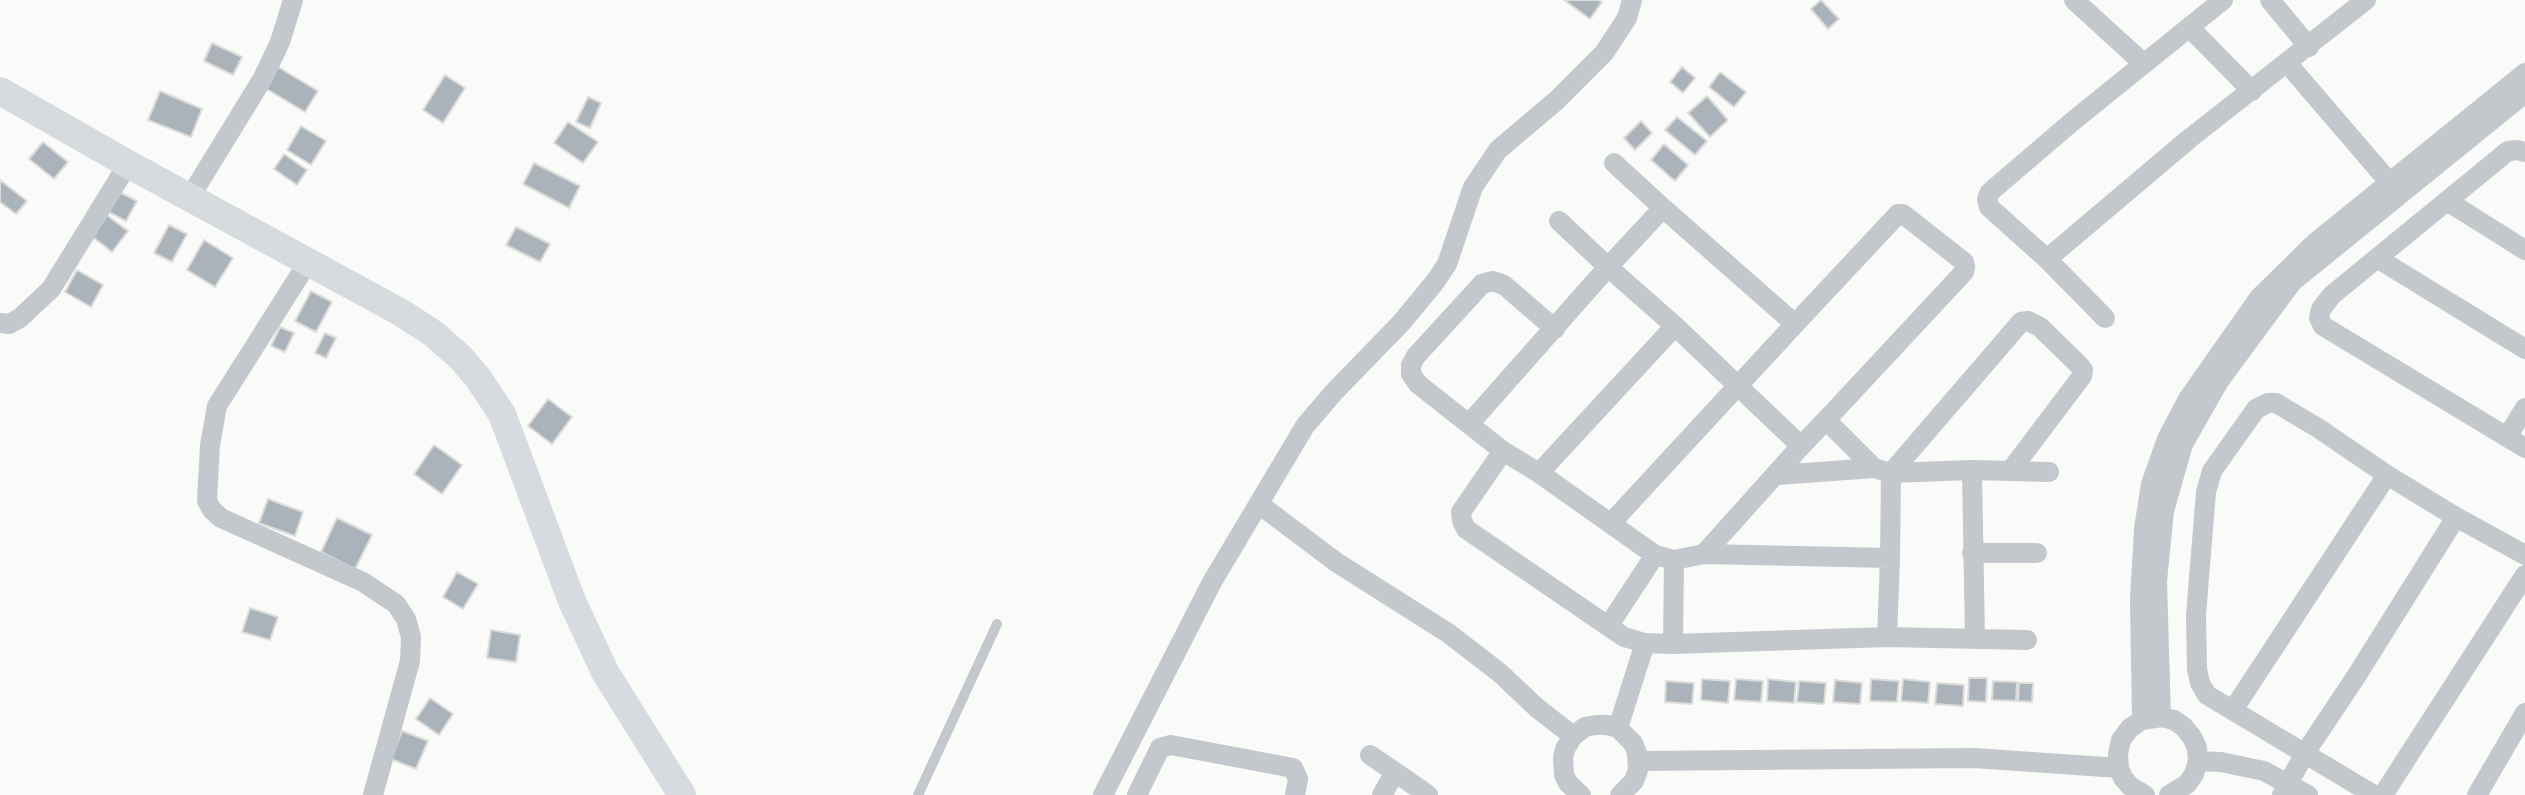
<!DOCTYPE html>
<style>
body{margin:0}
canvas{display:block;background:#fafaf8}
</style>
<canvas width="2525" height="795"></canvas>
<script>
const c = document.querySelector('canvas').getContext('2d');
c.lineJoin = 'round';
function fill(path, color) { c.fillStyle = color; c.fill(path, 'evenodd'); }
const poly = rows => new Path2D(rows.map(r => 'M' + r).join(''));
function strokePath(path, color, width, dash) { c.strokeStyle = color; c.lineWidth = width; c.lineCap = dash ? 'butt' : 'round'; c.setLineDash(dash || []); c.stroke(path); }
const building = poly([
 [1564,0,1598,0,1602,2,1590,19,1564,0],
 [1821,0,1839,19,1828,29,1811,9,1821,0],
 [212,43,242,57,233,75,204,61,212,43],
 [278,67,318,91,305,112,265,88,278,67],
 [1682,67,1695,78,1683,93,1670,82,1682,67],
 [1720,72,1746,92,1734,107,1709,87,1720,72],
 [445,75,465,88,443,123,423,110,445,75],
 [160,91,202,109,191,137,148,120,160,91],
 [1707,96,1728,120,1710,137,1688,113,1707,96],
 [588,97,601,103,590,128,576,122,588,97],
 [1677,117,1707,141,1695,155,1665,130,1677,117],
 [1641,121,1652,133,1635,150,1624,138,1641,121],
 [568,122,598,142,583,163,554,143,568,122],
 [301,126,326,141,311,165,287,150,301,126],
 [43,142,68,162,54,179,29,159,43,142],
 [1664,144,1688,165,1675,181,1651,160,1664,144],
 [284,154,307,170,297,185,274,169,284,154],
 [534,163,580,186,569,208,523,184,534,163],
 [0,180,27,201,16,214,0,202,0,180],
 [113,189,137,201,126,221,103,209,113,189],
 [104,213,128,231,112,252,89,234,104,213],
 [169,225,187,234,172,262,154,253,169,225],
 [516,227,550,244,540,262,506,245,516,227],
 [204,240,233,258,215,287,187,270,204,240],
 [77,270,103,285,91,307,65,292,77,270],
 [311,291,332,302,316,332,295,321,311,291],
 [280,327,294,333,285,352,271,346,280,327],
 [325,333,336,338,326,358,315,353,325,333],
 [548,399,572,417,552,444,528,426,548,399],
 [434,445,462,465,442,494,414,474,434,445],
 [268,499,303,512,295,536,259,523,268,499],
 [337,518,372,535,355,569,321,552,337,518],
 [457,572,478,584,463,609,443,597,457,572],
 [250,608,278,617,270,640,242,632,250,608],
 [491,630,520,635,516,662,487,658,491,630],
 [1969,678,1987,678,1986,702,1968,701,1969,678],
 [1702,679,1730,681,1728,703,1701,700,1702,679],
 [1736,679,1763,681,1761,702,1734,700,1736,679],
 [1768,679,1796,682,1794,703,1767,701,1768,679],
 [1871,679,1899,681,1897,702,1870,701,1871,679],
 [1903,679,1930,682,1928,703,1901,701,1903,679],
 [1835,680,1862,683,1860,704,1833,702,1835,680],
 [1666,681,1694,683,1692,704,1665,702,1666,681],
 [1799,681,1826,683,1824,704,1797,702,1799,681],
 [1993,681,2017,682,2016,701,1992,700,1993,681],
 [1937,683,1964,685,1963,706,1935,704,1937,683],
 [2019,683,2033,683,2032,702,2018,701,2019,683],
 [430,698,453,714,439,735,416,719,430,698],
 [402,731,428,741,416,769,391,759,402,731]
]);
fill(building, '#aab3b9');
strokePath(building, '#dcdcda', 2);
strokePath(poly([
 [918,795,997,624]
]), '#c3c8cc', 10);
strokePath(poly([
 [2074,0,2144,64],
 [2270,0,2309,47],
 [2190,28,2252,91],
 [2287,63,2390,183],
 [2525,152,2517,150,2508,151,2332,295,2321,309,2319,318,2323,326,2525,448],
 [1614,163,1663,208],
 [190,197,263,78,280,42,293,0],
 [2447,201,2525,250],
 [2377,258,2525,349],
 [2047,259,2189,139,2366,0],
 [308,262,217,406,210,445,207,501,212,510,221,518,363,582,396,604,406,619,411,637,410,661,373,795],
 [2105,318,2047,259,1989,207,1987,199,1990,192,2073,121,2223,0],
 [0,323,9,324,20,318,51,289,128,164],
 [1795,324,1898,214,1903,214,1964,262,1965,267,1964,272,1826,420],
 [1555,329,1504,285,1493,281,1482,284,1416,356,1411,365,1411,374,1418,384,1503,451,1539,473,1655,555,1674,560,1673,644],
 [1469,424,1608,267,1663,208,1795,324,1611,523],
 [2507,437,2525,408],
 [1801,446,1826,420,1874,468],
 [1503,451,1461,512,1462,521,1466,529,1624,637,1645,643],
 [1972,470,1975,639],
 [1539,473,1675,326,1608,267,1559,221],
 [1891,473,2021,322,2028,321,2040,327,2079,365,2083,370,2082,376,2011,470],
 [1891,473,1972,470,2049,472],
 [1777,475,1874,468,1891,473,1890,558],
 [1259,504,1336,562,1448,633,1500,673,1537,708,1573,736],
 [1972,553,2037,553],
 [1704,554,1890,558,1887,637],
 [1674,560,1704,554,1801,446,1675,326],
 [1609,625,1655,555],
 [2233,710,2387,475],
 [2161,717,2157,581,2164,511,2183,444,2219,381,2292,282,2525,93],
 [2142,720,2140,600,2144,529,2151,484,2167,439,2188,399,2259,298,2316,242,2525,73],
 [1618,728,1645,643,1673,644,1887,637,2027,640],
 [1370,755,1395,772],
 [1638,761,1974,758,2119,768],
 [2198,761,2221,762,2264,771,2308,795],
 [1103,795,1212,582,1305,426,1334,392,1401,323,1435,282,1447,264,1473,187,1498,150,1557,100,1604,53,1627,18,1632,0],
 [1137,795,1160,748,1171,745,1293,768,1298,779,1295,795],
 [1382,795,1395,772,1428,795],
 [1581,795,1568,783,1564,775,1563,758,1565,749,1573,736,1585,727,1596,725,1607,725,1618,728,1633,743,1637,753,1638,770,1634,781,1620,795],
 [2145,795,2130,786,2123,778,2119,768,2118,754,2121,740,2130,728,2142,720,2161,717,2174,720,2184,727,2192,737,2197,748,2198,761,2194,774,2187,784,2169,795],
 [2282,795,2305,753,2357,675,2456,517],
 [2374,795,2207,695,2200,683,2197,669,2196,615,2206,492,2212,471,2256,409,2268,403,2276,403,2318,428,2387,475,2456,517,2525,555],
 [2383,795,2525,575],
 [2477,795,2525,713]
]), '#c3c8cc', 20);
strokePath(poly([
 [0,91,128,164,400,312,434,334,461,358,478,378,502,414,572,601,605,672,682,795]
]), '#d6dbdf', 28);
</script>
